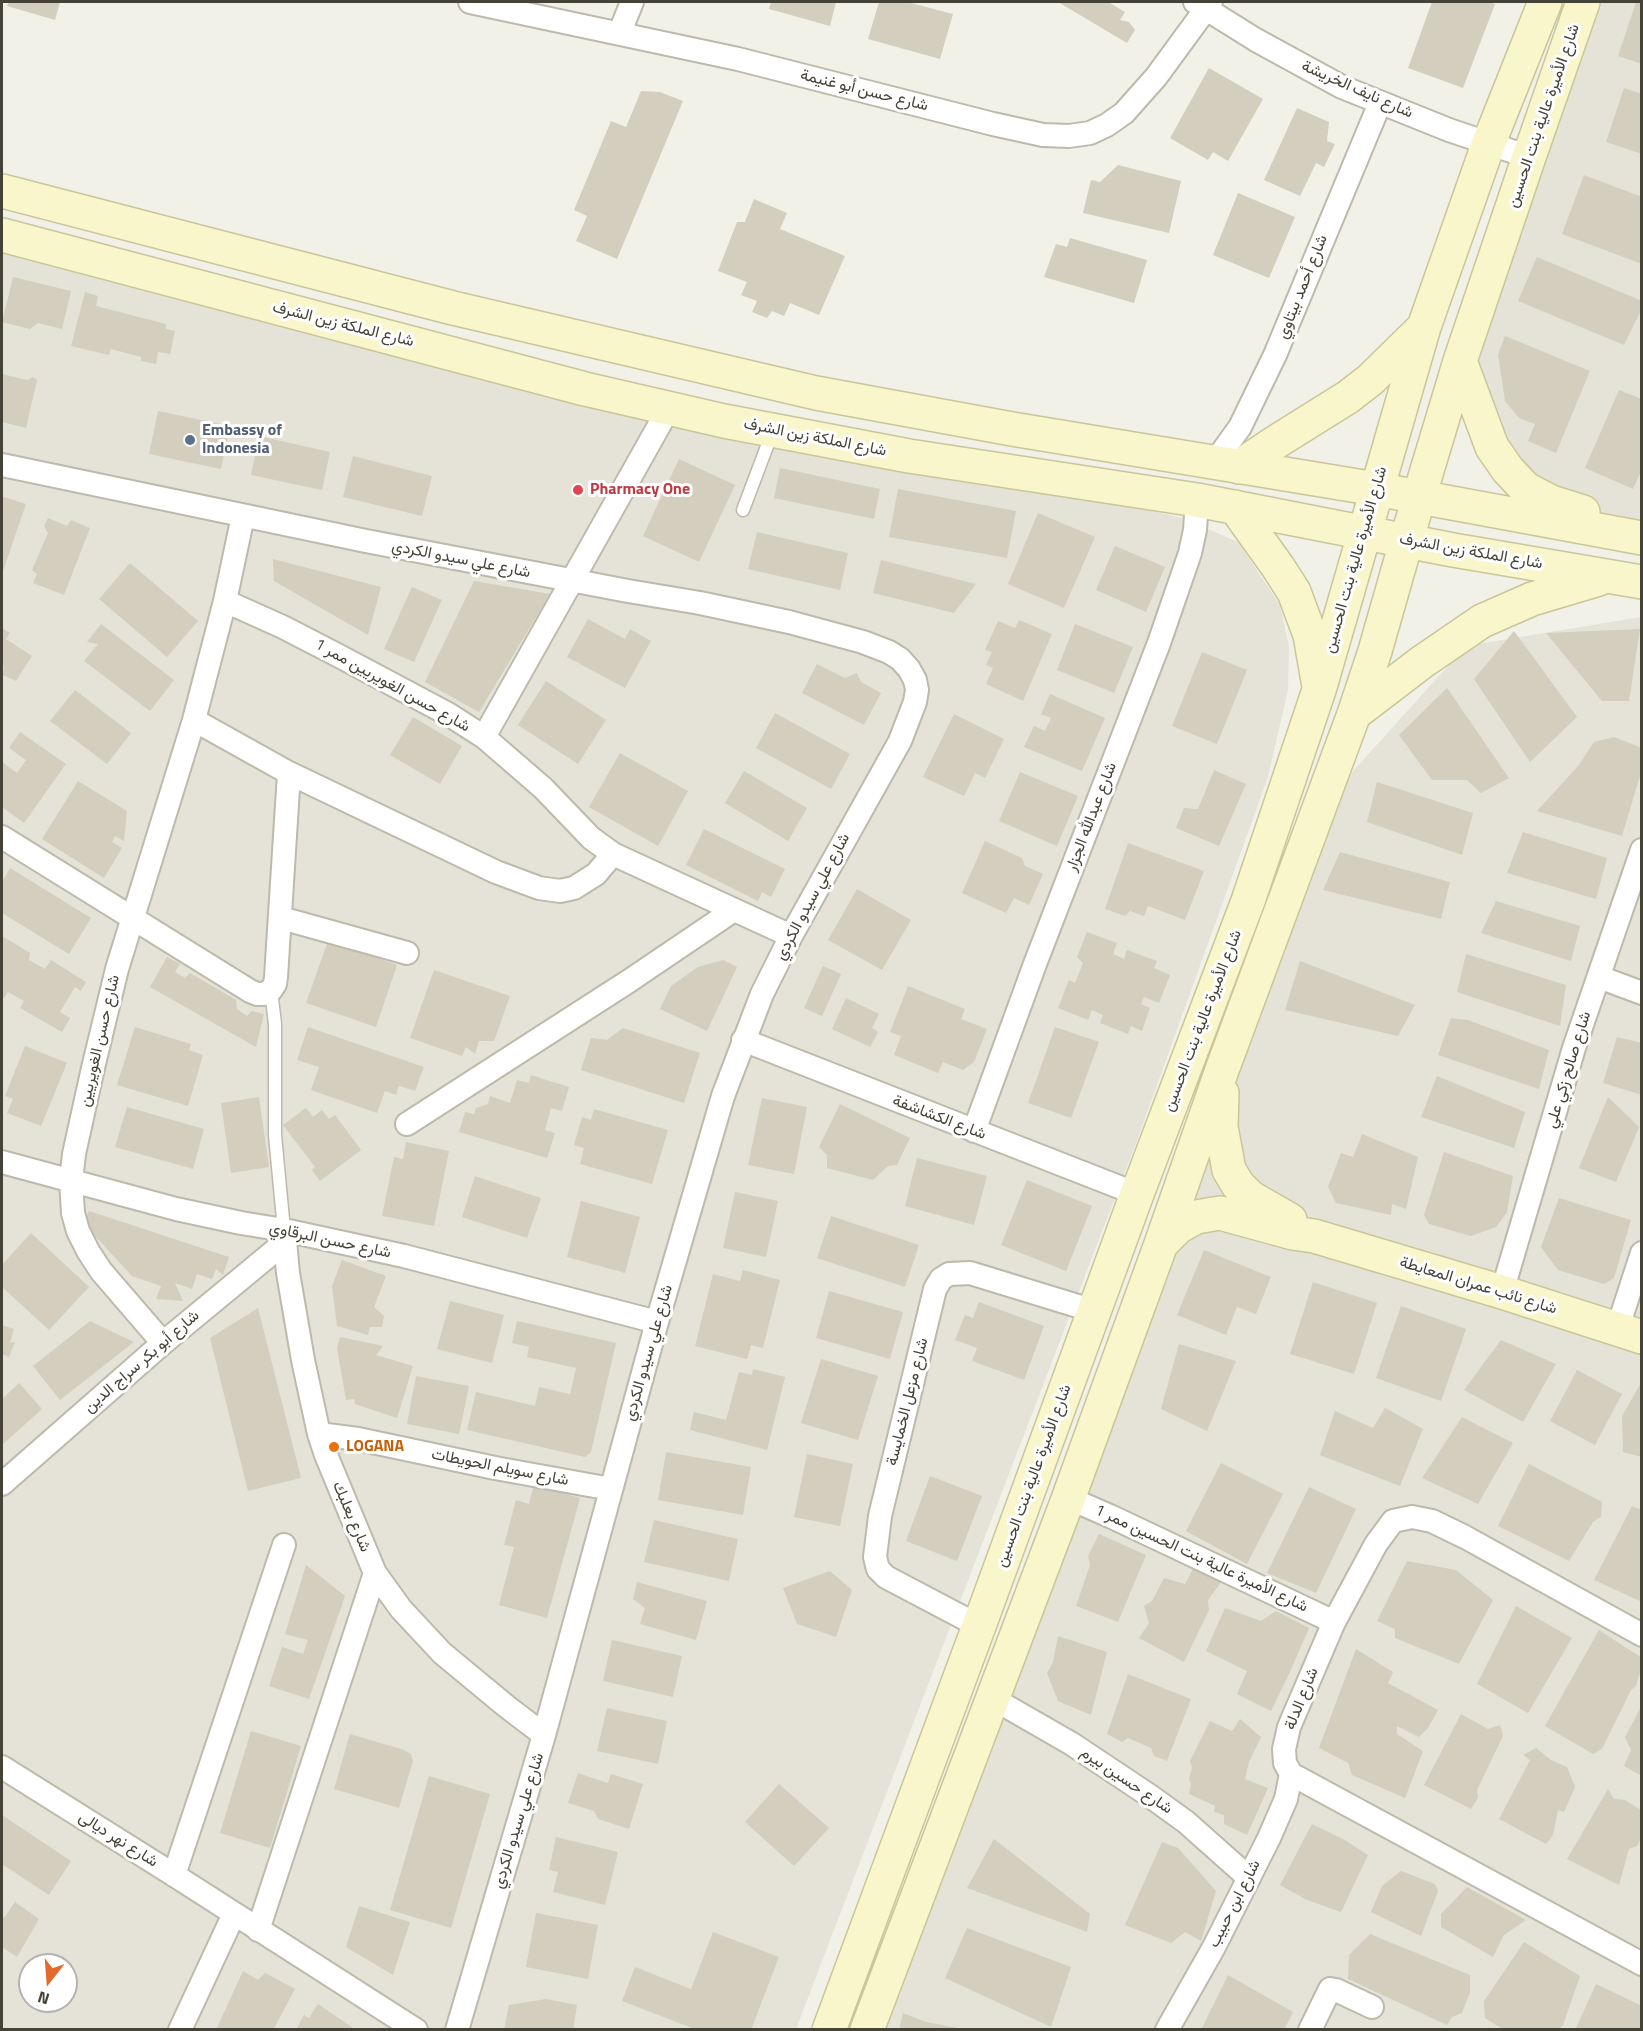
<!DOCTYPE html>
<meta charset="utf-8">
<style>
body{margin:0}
#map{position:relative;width:1643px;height:2031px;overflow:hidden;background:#f2f1e8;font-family:"Titillium Web",sans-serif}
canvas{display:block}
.frame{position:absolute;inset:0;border:3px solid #454237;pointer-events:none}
.north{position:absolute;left:18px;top:1953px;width:60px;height:60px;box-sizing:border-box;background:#fff;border:2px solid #b5b3af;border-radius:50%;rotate:197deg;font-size:16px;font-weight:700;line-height:24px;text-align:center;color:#454237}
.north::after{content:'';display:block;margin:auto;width:21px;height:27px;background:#e4692d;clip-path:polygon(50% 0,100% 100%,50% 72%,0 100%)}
</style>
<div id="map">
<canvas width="1643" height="2031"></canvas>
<div class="frame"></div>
<div class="north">N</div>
</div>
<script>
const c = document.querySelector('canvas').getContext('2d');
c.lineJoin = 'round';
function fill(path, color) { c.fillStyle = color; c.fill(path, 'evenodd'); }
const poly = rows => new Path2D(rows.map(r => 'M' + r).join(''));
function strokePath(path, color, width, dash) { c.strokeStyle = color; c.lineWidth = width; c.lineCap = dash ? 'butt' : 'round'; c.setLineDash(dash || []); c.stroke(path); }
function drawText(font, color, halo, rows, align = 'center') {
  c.font = font + ' "Titillium Web",Vazirmatn,sans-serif'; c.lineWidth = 6; c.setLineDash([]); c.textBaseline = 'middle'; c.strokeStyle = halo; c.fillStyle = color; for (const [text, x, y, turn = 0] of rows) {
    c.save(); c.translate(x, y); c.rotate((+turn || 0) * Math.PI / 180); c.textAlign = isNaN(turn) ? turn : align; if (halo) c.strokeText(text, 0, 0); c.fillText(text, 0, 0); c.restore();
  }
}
fill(poly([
 [1586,2,1641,2,1641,532,1551,502,1508,470,1460,361],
 [2,242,1182,518,1238,542,1280,605,1289,647,1288,690,1268,777,1139,1135,796,2029,2,2030],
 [30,1965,66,1965,66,2001,30,2001],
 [1641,617,1641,2029,882,2030,1344,781,1466,646]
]), '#e5e3d7');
fill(poly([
 [9,2,60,2,55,20,7,6],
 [771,2,836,2,830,26,769,9],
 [879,2,907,2,953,14,940,59,868,39],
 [1058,2,1108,2,1125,12,1120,20,1129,22,1135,30,1127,43],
 [1432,2,1488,2,1495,4,1463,88,1408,68],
 [1636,2,1642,2,1642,64,1618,56],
 [1209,68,1263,99,1228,161,1213,152,1208,160,1170,138],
 [1624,88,1642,94,1642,154,1606,142],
 [641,91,660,92,683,101,617,259,576,241,587,216,574,210,611,121,626,127],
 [1297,108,1329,122,1327,141,1335,144,1324,167,1316,163,1300,196,1264,180],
 [1118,165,1181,181,1169,233,1083,213,1091,180,1100,182],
 [1584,175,1642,197,1642,264,1562,234],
 [1238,193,1295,217,1269,278,1213,255],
 [754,199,787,213,780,229,845,256,819,315,790,303,784,316,772,311,767,318,752,312,757,301,741,295,747,282,718,271,737,222,745,222],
 [1070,238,1147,260,1134,303,1044,277,1056,244,1067,247],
 [1537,257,1642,301,1642,308,1624,345,1518,301],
 [13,277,71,291,62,329,38,323,30,329,2,322],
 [85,292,98,296,96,306,166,324,166,329,175,331,170,354,158,352,156,364,141,361,141,357,111,349,109,355,71,346],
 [1505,336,1590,371,1556,453,1528,441,1535,424,1519,418,1505,401,1498,355],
 [2,374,27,380,33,377,37,380,26,428,2,422],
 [1619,390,1642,399,1642,469,1633,489,1585,468],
 [158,411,230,426,221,469,149,454],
 [259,436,330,452,322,490,251,475],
 [353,456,432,476,422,516,343,497],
 [679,459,735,485,699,562,643,536],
 [780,468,880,489,874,519,774,498],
 [898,489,1016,511,1007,558,889,537],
 [4,497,26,504,2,574,2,499],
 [1038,513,1095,537,1064,608,1008,584],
 [48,518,67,526,71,520,90,528,64,595,33,583,37,574,32,570,48,533,44,526],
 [757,532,848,553,840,590,748,569],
 [1115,546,1165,567,1146,612,1096,590],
 [273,559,381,587,368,635,274,581],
 [881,560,976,584,954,613,873,593],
 [130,563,198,621,167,657,99,599],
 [474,581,550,594,479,712,425,682],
 [412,587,442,600,414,662,384,649],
 [588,619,625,639,630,629,651,641,625,688,567,657],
 [1019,620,1052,634,1023,701,986,684,993,668,986,665,992,652,985,650,998,621,1015,628],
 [101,624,174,680,150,711,84,661,98,644,87,642],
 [1075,624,1133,647,1114,693,1057,670],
 [2,628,10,633,6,639,32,656,16,681,3,675,4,665,2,664],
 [1640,629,1629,701,1602,701,1546,633],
 [1514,631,1577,717,1530,762,1474,679],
 [1202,652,1247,670,1217,744,1172,726],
 [817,664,845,678,857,673,861,682,881,693,864,725,802,693],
 [546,681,606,720,578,764,518,725],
 [1447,688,1509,778,1481,793,1467,780,1432,780,1399,735],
 [75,690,131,733,107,764,50,721],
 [1050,694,1105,718,1082,771,1024,747,1034,726,1045,731,1051,718,1041,714],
 [775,713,850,754,831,789,756,748],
 [954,714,1004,739,985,778,975,773,964,796,923,777],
 [413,717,462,746,440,784,390,755],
 [20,732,66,764,24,823,2,807,2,762,17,773,26,760,9,748],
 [1614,737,1642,748,1642,769,1622,836,1537,811,1579,765,1594,742],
 [620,753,688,791,658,846,589,807],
 [1214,770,1246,784,1219,846,1176,828,1184,808,1198,809],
 [744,771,807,808,788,841,725,803],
 [1020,772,1078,796,1057,846,999,821],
 [78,781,127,811,124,841,115,836,112,842,122,848,104,878,42,839],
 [1377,782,1473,813,1462,855,1367,822],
 [704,829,785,869,771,897,762,892,758,901,686,865],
 [1523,832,1607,858,1596,899,1507,873],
 [985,841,1022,858,1025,866,1043,874,1029,905,1014,898,1006,913,962,893],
 [1128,843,1204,871,1185,920,1148,906,1144,916,1130,911,1125,916,1105,909],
 [1340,852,1450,882,1441,919,1323,890],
 [10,868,91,918,69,954,2,913,2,882],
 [857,889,911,920,882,970,828,940],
 [1496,901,1580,926,1571,961,1481,933],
 [1087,932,1117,943,1113,954,1124,959,1127,950,1157,961,1154,968,1170,975,1159,1003,1144,997,1141,1004,1150,1008,1142,1031,1131,1026,1128,1034,1100,1023,1103,1015,1092,1010,1088,1020,1058,1008,1069,980,1075,983,1083,963,1077,957],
 [2,936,30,953,29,960,45,969,51,960,86,982,81,991,75,987,60,1012,70,1018,62,1032,20,1008,24,1001,8,992,4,998,2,997],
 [328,941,397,965,376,1027,306,1003],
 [1466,954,1566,985,1560,1026,1457,992],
 [167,957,180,964,175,972,185,978,190,973,236,1000,237,1009,247,1016,252,1011,264,1014,256,1047,150,987],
 [723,960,737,967,707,1031,660,1009,671,986,698,967],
 [1300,961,1415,1005,1398,1036,1285,1010],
 [823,966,841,974,822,1016,804,1008],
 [434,970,510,996,494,1041,479,1041,475,1054,466,1047,462,1056,410,1038],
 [908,986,965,1009,961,1019,987,1029,974,1062,963,1070,943,1062,938,1073,894,1055,901,1036,890,1032],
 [846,998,879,1014,872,1028,878,1032,870,1047,832,1029],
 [1451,1018,1468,1020,1549,1050,1539,1089,1438,1055],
 [135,1027,191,1044,189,1050,203,1055,188,1106,117,1085],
 [308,1027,424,1067,415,1091,399,1086,396,1095,385,1091,377,1113,311,1090,319,1067,297,1060],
 [1055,1027,1099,1042,1071,1118,1028,1103],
 [623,1028,700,1053,684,1103,581,1070,591,1038,607,1040],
 [1617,1037,1642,1043,1642,1095,1603,1083],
 [25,1046,67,1063,41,1126,7,1113,13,1099,5,1096],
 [531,1075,569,1087,562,1111,551,1108,545,1130,555,1133,547,1158,459,1132,465,1112,474,1114,476,1108,488,1104,490,1096,510,1103,517,1080,529,1083],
 [1437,1076,1525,1112,1514,1148,1421,1117],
 [259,1097,269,1167,231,1173,221,1103],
 [1608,1097,1639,1127,1616,1182,1579,1168],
 [762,1098,807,1107,794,1174,748,1165],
 [840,1104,910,1138,897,1165,888,1166,873,1180,827,1168,827,1155,819,1147],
 [127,1107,204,1129,193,1169,115,1147],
 [306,1108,313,1117,322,1110,329,1119,335,1115,361,1150,320,1181,312,1170,315,1167,283,1125],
 [594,1109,668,1130,652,1184,580,1164,584,1148,574,1145,582,1117,591,1120],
 [1362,1134,1418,1157,1406,1209,1392,1204,1391,1215,1336,1203,1328,1187,1341,1153,1353,1157],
 [406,1142,449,1151,434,1226,382,1216,394,1157,403,1159],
 [1444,1152,1513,1176,1507,1212,1496,1227,1471,1236,1429,1224,1424,1215],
 [917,1158,987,1176,974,1225,905,1206],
 [475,1176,541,1198,527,1238,462,1217],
 [1027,1180,1092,1206,1066,1271,1001,1245],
 [735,1192,778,1201,766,1257,723,1248],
 [1559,1198,1631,1220,1614,1278,1604,1284,1558,1270,1541,1247],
 [581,1201,640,1217,625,1273,567,1257],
 [89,1211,229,1257,223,1275,216,1269,212,1279,197,1274,192,1289,175,1283,183,1301,156,1299,161,1286,132,1276,84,1224],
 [831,1216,919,1245,905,1287,817,1258],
 [31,1233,89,1287,49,1330,2,1287,2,1265],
 [1204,1250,1271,1277,1256,1314,1237,1307,1226,1335,1177,1315],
 [342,1260,386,1276,374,1307,384,1316,382,1327,370,1327,368,1335,337,1326,332,1286],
 [743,1270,780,1280,763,1348,751,1345,747,1359,695,1346,713,1274,740,1281],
 [1313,1282,1377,1303,1354,1374,1290,1354],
 [829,1291,903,1312,890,1359,816,1338],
 [450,1301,504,1315,492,1363,437,1349],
 [979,1302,1044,1326,1024,1380,972,1361,977,1348,955,1340,965,1315,973,1318],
 [1401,1306,1466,1329,1441,1401,1376,1378],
 [258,1308,301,1478,248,1491,210,1338],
 [90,1321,134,1342,60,1400,33,1366],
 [517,1321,616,1343,591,1452,585,1457,467,1430,476,1392,535,1406,539,1387,570,1394,576,1368,527,1357,529,1347,512,1343],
 [2,1325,14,1329,10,1343,15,1342,9,1357,2,1354],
 [340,1337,383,1346,376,1355,413,1366,397,1418,355,1404,354,1399,346,1400,337,1348],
 [1501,1340,1556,1364,1523,1422,1464,1390],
 [1179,1344,1236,1361,1207,1431,1161,1409],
 [821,1359,878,1376,858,1440,801,1423],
 [753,1369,785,1377,767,1450,690,1430,694,1412,726,1420,739,1372,752,1375],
 [1577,1370,1622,1394,1595,1445,1550,1421],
 [416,1376,469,1386,459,1434,407,1424],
 [1642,1381,1642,1457,1623,1452,1622,1416],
 [19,1383,42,1409,2,1445,2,1399],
 [1385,1408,1423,1429,1400,1486,1320,1455,1335,1411,1373,1428],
 [1462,1417,1513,1443,1478,1504,1422,1478],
 [666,1452,751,1467,743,1515,658,1500],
 [807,1454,853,1464,840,1526,794,1517],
 [1221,1463,1283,1494,1247,1564,1186,1531],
 [1529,1464,1602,1502,1601,1517,1593,1522,1569,1561,1498,1526],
 [930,1476,982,1496,957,1561,906,1541],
 [534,1485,580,1498,547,1618,499,1605,514,1547,504,1545,516,1500,529,1504],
 [1309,1487,1356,1509,1316,1593,1267,1573],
 [1632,1506,1642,1510,1642,1602,1594,1580],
 [654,1520,738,1539,729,1581,644,1562],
 [1099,1534,1146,1555,1118,1622,1076,1606,1090,1565,1088,1556],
 [1407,1561,1456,1570,1493,1600,1459,1664,1395,1638,1395,1629,1377,1621],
 [1196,1563,1225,1577,1208,1600,1209,1610,1184,1662,1139,1638,1149,1623,1144,1606,1152,1601,1164,1578,1185,1584],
 [306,1565,345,1596,309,1699,269,1686,282,1647,303,1654,308,1640,285,1634],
 [830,1571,852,1590,836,1637,797,1624,783,1588],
 [637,1582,707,1601,696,1640,640,1624,645,1608,633,1599],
 [1516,1606,1572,1638,1528,1713,1477,1684],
 [1225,1608,1261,1621,1276,1611,1309,1628,1289,1674,1271,1711,1237,1694,1247,1671,1206,1651],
 [1599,1630,1642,1658,1642,1665,1636,1686,1631,1690,1602,1749,1593,1754,1545,1726],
 [1058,1636,1107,1652,1091,1715,1058,1701,1047,1673,1053,1662],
 [612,1640,682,1656,673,1697,603,1681],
 [1356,1649,1393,1672,1388,1683,1438,1710,1428,1728,1419,1737,1397,1726,1397,1734,1423,1751,1405,1798,1352,1775,1348,1763,1319,1748],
 [1128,1674,1191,1699,1167,1761,1154,1756,1151,1748,1128,1738,1122,1742,1107,1734],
 [1642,1705,1642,1776,1624,1766,1631,1750,1625,1737],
 [607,1708,667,1721,658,1764,597,1751],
 [1461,1714,1488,1729,1500,1725,1503,1736,1477,1790,1478,1798,1471,1809,1424,1785],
 [1240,1719,1261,1737,1249,1762,1245,1779,1268,1788,1247,1835,1224,1824,1224,1815,1214,1812,1215,1806,1189,1794,1191,1784,1189,1779,1192,1768,1190,1761,1210,1721,1232,1731],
 [251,1731,301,1746,270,1848,220,1833],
 [350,1734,404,1750,411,1754,413,1761,399,1808,334,1789],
 [1536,1748,1551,1760,1567,1767,1575,1787,1564,1812,1558,1810,1553,1835,1546,1844,1499,1819,1530,1760,1523,1755],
 [578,1773,608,1783,611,1774,643,1784,629,1829,598,1819,594,1811,568,1803],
 [429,1776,490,1794,451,1928,390,1910],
 [779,1784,829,1828,794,1866,745,1822],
 [1608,1789,1614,1799,1625,1800,1642,1811,1642,1836,1637,1846,1629,1849,1619,1885,1567,1859],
 [2,1815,71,1861,49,1895,2,1864],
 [1312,1824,1343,1839,1368,1855,1341,1912,1307,1900,1280,1885],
 [556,1837,618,1852,605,1905,553,1892,558,1872,549,1870],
 [994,1839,1090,1914,1087,1932,967,1888],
 [1162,1842,1178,1848,1216,1891,1201,1941,1185,1932,1171,1943,1125,1925],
 [1401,1871,1435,1884,1438,1891,1421,1936,1371,1912,1382,1886],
 [1467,1887,1526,1920,1504,1935,1493,1957,1441,1927,1441,1914],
 [15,1902,39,1919,17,1957,2,1947,2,1916,4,1918],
 [359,1906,410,1922,393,1975,346,1947],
 [536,1913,598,1925,588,1979,526,1967],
 [967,1928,1071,1967,1051,2027,945,1978],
 [713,1932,779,1957,751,2030,697,2030,622,2001,635,1967,691,1989],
 [1370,1934,1470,1975,1470,1992,1462,2013,1452,2017,1447,2025,1348,1979,1349,1955],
 [1524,1942,1580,1976,1563,2025,1558,2030,1504,2030,1485,2018,1484,2001],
 [243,1971,258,1980,265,1973,295,1989,273,2030,216,2030],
 [1228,1975,1293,2012,1284,2030,1201,2030],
 [1596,1984,1642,2006,1642,2030,1575,2030],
 [546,1999,577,2005,573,2030,504,2030,509,2005],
 [318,2004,356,2030,296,2030,304,2015,309,2018],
 [903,2013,926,2022,969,2030,899,2030]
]), '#d3cebe');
const lane = poly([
 [743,510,772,433],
 [271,990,275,1024,275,1135,284,1230]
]);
const street = poly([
 [470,2,738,59,993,124,1043,135,1069,136,1090,133,1107,125,1124,113,1156,77,1211,2],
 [1195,2,1256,40,1342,87,1449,130,1529,157],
 [620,32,632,2],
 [1214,463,1240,427,1275,355,1380,103],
 [2,465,366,541,628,591,700,603,789,622,863,642,889,652,900,659,909,669,915,680,917,690,915,702,900,741,791,936,762,994,723,1096,657,1322,544,1735,457,2030],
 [225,601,283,627,341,657,448,714,484,737,543,788,591,838,613,854,791,936],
 [194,720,289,773,496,872,539,888,560,891,574,888,596,874,613,854],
 [484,737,669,408],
 [2,837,250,991,257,994,264,994,271,990,275,984,276,977,289,773],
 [281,918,407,953],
 [1599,977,1642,993],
 [743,1040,1137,1194],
 [407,1124,629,981,734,910],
 [974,1131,1035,964,1159,643,1190,553,1195,530,1197,500],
 [2,1162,176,1209,241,1223,284,1230,404,1256,657,1322],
 [284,1230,288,1273,303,1360,319,1434,326,1455,375,1573,401,1609,442,1653,506,1706,544,1735],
 [1502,1292,1574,1048,1642,850],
 [1617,1330,1642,1253],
 [163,1343,101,1271,88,1251,78,1231,73,1213,71,1181,74,1154,93,1068,117,969,194,720,225,601,243,516],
 [319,1434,358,1439,495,1468,611,1489],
 [2,1484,163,1343,284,1243],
 [1067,1502,1080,1503,1112,1517,1334,1622],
 [979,1626,886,1577,878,1569,875,1557,880,1516,935,1289,941,1279,949,1274,970,1273,1094,1311],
 [1642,1635,1465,1537,1432,1521,1412,1517,1393,1521,1376,1544,1334,1622,1289,1727,1284,1749,1285,1763,1291,1774,1642,1964],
 [992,1698,1072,1744,1150,1796,1186,1822,1249,1878],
 [2,1767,174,1875,416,2030],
 [174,1875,284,1545],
 [258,1930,375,1573],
 [180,2030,234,1914],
 [1167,2030,1214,1947,1269,1838,1286,1799,1291,1774],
 [1310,2030,1330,1989,1336,1990,1372,2007]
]);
const secondary = poly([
 [2,191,453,308,816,393,1012,429,1376,489,1642,538],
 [2,235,585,389,724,421,909,456,1197,500,1453,550,1642,582],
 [1460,361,1492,447,1508,470,1526,489,1551,502,1583,512],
 [1239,467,1276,442,1348,397,1370,380,1423,328],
 [1235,507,1278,567,1294,592,1310,635,1318,681],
 [1354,714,1422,662,1482,621,1532,599,1599,579],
 [1222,1093,1221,1127,1229,1170,1238,1185,1250,1197,1290,1220],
 [1161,1244,1178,1227,1196,1217,1220,1213,1293,1233,1314,1236,1502,1292,1642,1337],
 [829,2030,979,1626,1137,1194,1248,901,1320,687,1424,327,1488,145,1545,2],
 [867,2030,1067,1502,1161,1244,1222,1070,1354,714,1375,651,1419,497,1460,361,1529,157,1583,2]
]);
strokePath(lane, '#bdbaab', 15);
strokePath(street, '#bdbaab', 26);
strokePath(secondary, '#cac69a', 36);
strokePath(lane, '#fff', 12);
strokePath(street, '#fff', 22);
strokePath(secondary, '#f9f6cb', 33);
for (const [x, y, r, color] of [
 [190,440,6,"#5c6f8a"],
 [578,490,6,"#e0444e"],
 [334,1447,6,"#e8710a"]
]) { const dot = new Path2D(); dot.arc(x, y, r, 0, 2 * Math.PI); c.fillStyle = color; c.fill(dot); strokePath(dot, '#fff', 2); }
drawText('16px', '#454237', '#fff', [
 ["شارع نايف الخريشة",1357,90,24],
 ["شارع حسن أبو غنيمة",864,91,14],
 ["شارع الأميرة عالية بنت الحسين",1544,116,-71],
 ["شارع أحمد بيتاوي",1303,287,-68],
 ["شارع الملكة زين الشرف",343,325,14],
 ["شارع الملكة زين الشرف",815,438,11],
 ["شارع الملكة زين الشرف",1471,552,10],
 ["شارع علي سيدو الكردي",461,560,11],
 ["شارع الأميرة عالية بنت الحسين",1356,560,-74],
 ["شارع حسن الغويريين ممر 1",392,686,29],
 ["شارع عبدالله الجزار",1092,817,-69],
 ["شارع علي سيدو الكردي",813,897,-62],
 ["شارع الأميرة عالية بنت الحسين",1203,1021,-69],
 ["شارع حسن الغويريين",100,1041,-77],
 ["شارع صالح زكي علي",1569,1070,-73],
 ["شارع الكشاشفة",939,1118,21],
 ["شارع حسن البرقاوي",330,1241,12],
 ["شارع نائب عمران المعايطة",1478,1286,17],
 ["شارع علي سيدو الكردي",649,1353,-74],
 ["شارع أبو بكر سراج الدين",142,1362,-41],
 ["شارع مزعل الخمايسة",908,1402,-76],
 ["شارع سويلم الحويطات",500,1468,11],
 ["شارع الأميرة عالية بنت الحسين",1034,1476,-70],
 ["شارع بعلبك",351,1517,67],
 ["شارع الأميرة عالية بنت الحسين ممر 1",1201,1559,25],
 ["شارع الدلة",1302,1699,-68],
 ["شارع حسين بيرم",1126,1781,34],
 ["شارع علي سيدو الكردي",519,1821,-73],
 ["شارع نهر ديالى",118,1840,32],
 ["شارع ابن حبيب",1235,1904,-63]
]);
drawText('bold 16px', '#4e5e75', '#fff', [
 ["Embassy of",202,431],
 ["Indonesia",202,449]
], 'left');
drawText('bold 16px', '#be3a42', '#fff', [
 ["Pharmacy One",590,490]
], 'left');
drawText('bold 16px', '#c56008', '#fff', [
 ["LOGANA",346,1447]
], 'left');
</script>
